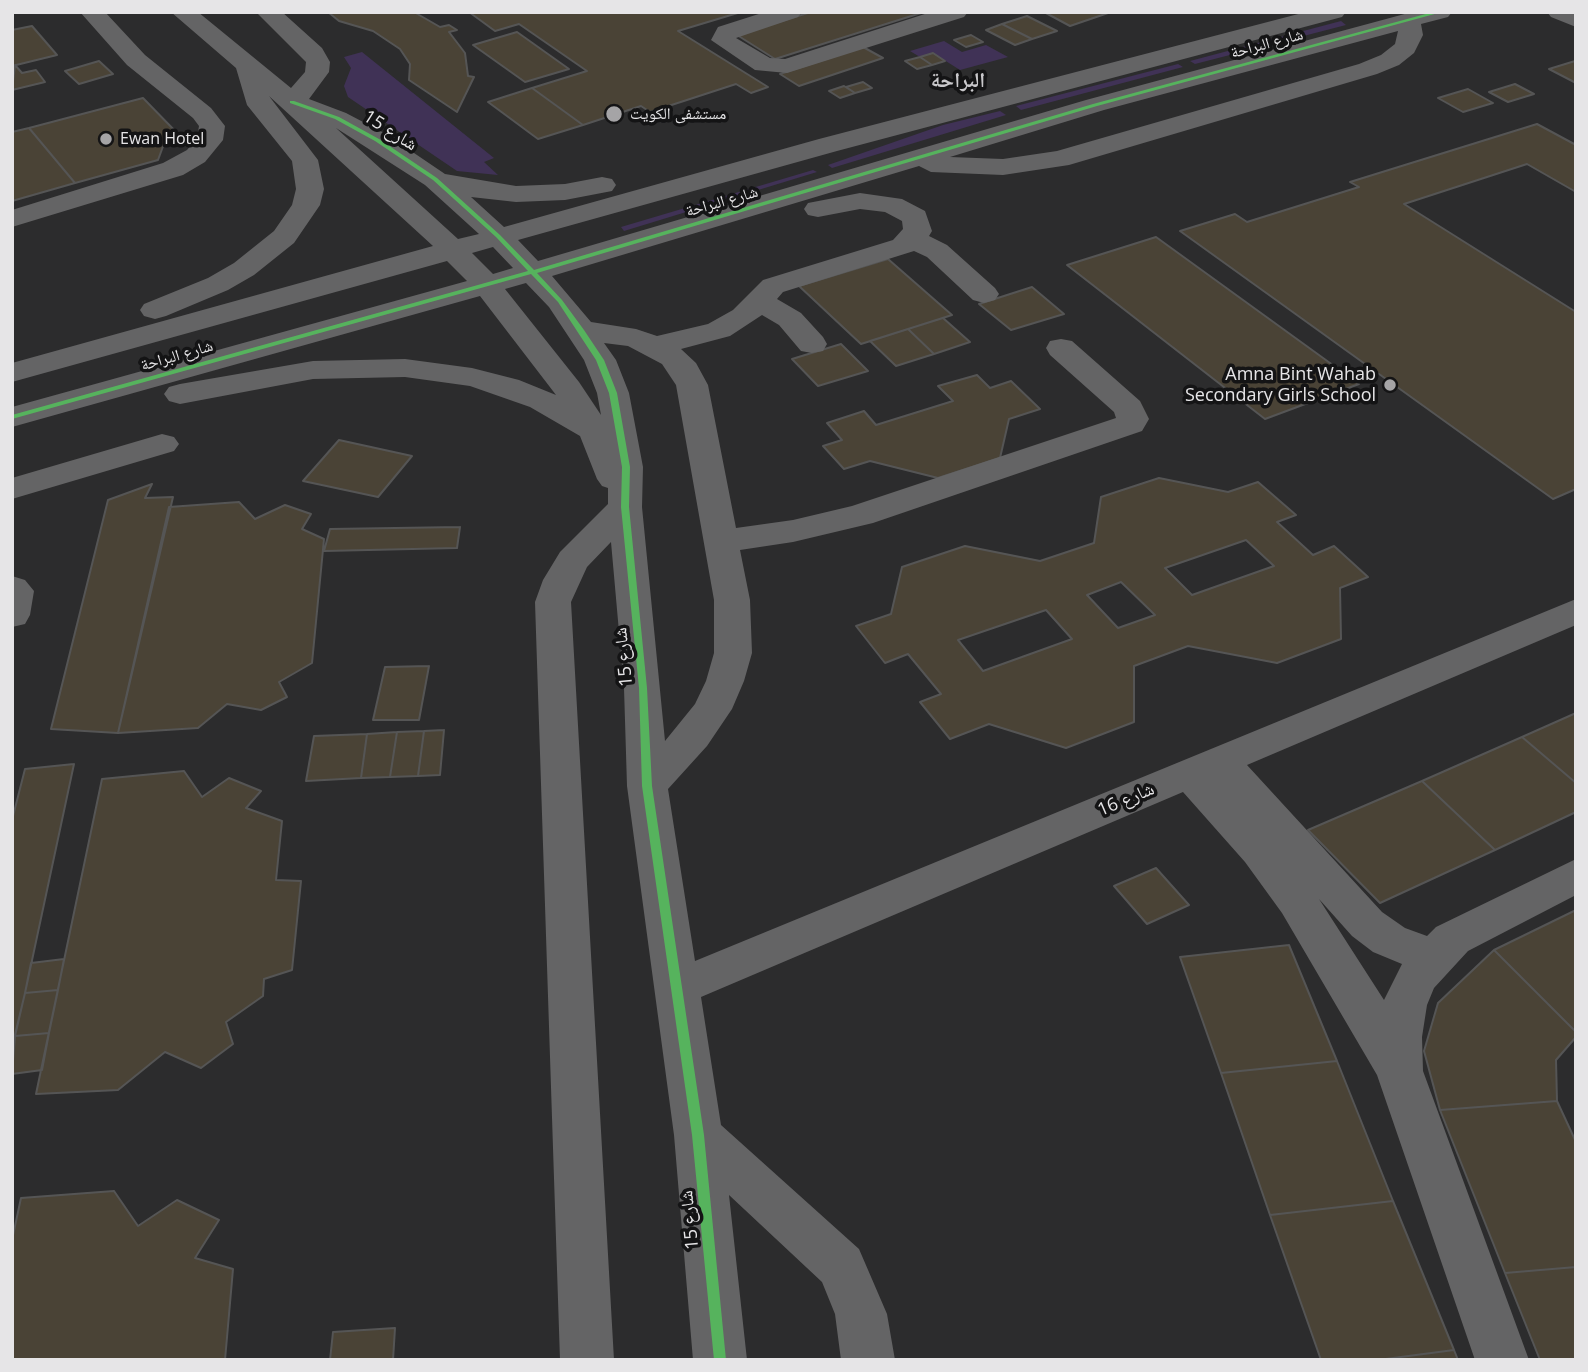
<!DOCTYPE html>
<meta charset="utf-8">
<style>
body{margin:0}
#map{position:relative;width:1588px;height:1372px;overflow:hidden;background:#2c2c2d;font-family:"Open Sans",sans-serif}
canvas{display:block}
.frame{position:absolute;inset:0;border:14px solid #e6e5e7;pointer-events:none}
</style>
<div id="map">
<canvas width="1588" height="1372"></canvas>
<div class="frame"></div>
</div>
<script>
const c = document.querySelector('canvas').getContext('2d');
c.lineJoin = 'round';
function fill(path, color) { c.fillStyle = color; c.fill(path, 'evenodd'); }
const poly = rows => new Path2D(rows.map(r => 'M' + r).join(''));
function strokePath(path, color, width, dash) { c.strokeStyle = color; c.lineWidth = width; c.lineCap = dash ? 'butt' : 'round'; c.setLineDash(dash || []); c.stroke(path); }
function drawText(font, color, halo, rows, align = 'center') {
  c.font = font + ' "Open Sans","Noto Naskh Arabic",sans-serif'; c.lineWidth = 7; c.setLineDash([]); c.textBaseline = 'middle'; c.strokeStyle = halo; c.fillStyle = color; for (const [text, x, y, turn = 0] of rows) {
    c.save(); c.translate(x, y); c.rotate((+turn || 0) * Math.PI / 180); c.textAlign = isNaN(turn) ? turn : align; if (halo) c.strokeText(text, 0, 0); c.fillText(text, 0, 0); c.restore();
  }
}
fill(poly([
 [1341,21,1346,25,1195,64,1190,61],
 [944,41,962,52,986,45,1008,57,960,70,933,53,920,57,910,51],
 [362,52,494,158,484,162,498,175,457,171,348,97,344,86,351,68,344,57],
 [1178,64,1183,67,1021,110,1016,106],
 [1000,111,1006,115,832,168,828,165,943,125],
 [813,170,817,172,624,231,621,227]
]), '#403256');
const building = poly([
 [328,12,414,12,440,27,449,25,457,30,449,32,465,53,468,76,474,77,457,112,409,80,410,64,400,49,373,31,339,21,328,12],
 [469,12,741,12,678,31,768,87,751,93,736,84,650,112,641,106,583,125,532,88,587,71,519,24,495,31,469,12],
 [811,12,924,12,775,59,737,35,811,12],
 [1044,12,1111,12,1070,26,1044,12],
 [1027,16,1057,31,1032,39,1002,24,1027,16],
 [1002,24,1032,39,1015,45,986,30,1002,24],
 [32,26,57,55,12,66,12,30,32,26],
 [517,32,569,69,525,82,473,45,517,32],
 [971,35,983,42,966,47,954,40,971,35],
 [863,47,883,58,799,86,780,74,863,47],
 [933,53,945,61,932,65,920,57,933,53],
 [920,57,932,65,917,69,905,61,920,57],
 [99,61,113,74,79,84,65,71,99,61],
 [1575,61,1576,83,1549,69,1575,61],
 [15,65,22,73,36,70,45,82,12,90,15,65],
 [863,82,872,88,855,93,846,87,863,82],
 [1515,84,1534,94,1508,102,1489,92,1515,84],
 [844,86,855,93,840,98,829,91,844,86],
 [532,88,583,125,538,139,488,102,532,88],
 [1468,89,1493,103,1463,112,1438,98,1468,89],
 [143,98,180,136,165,141,158,160,75,183,29,128,143,98],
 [1537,124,1576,145,1576,192,1527,164,1404,204,1576,312,1576,489,1553,499,1180,231,1235,214,1247,222,1359,187,1350,182,1537,124],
 [29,128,75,183,12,201,12,132,29,128],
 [1156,237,1359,384,1265,419,1067,265,1156,237],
 [888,259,952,315,861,344,799,286,888,259],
 [1032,287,1064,314,1011,330,979,304,1032,287],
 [943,318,970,342,934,354,908,329,943,318],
 [908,329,934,354,896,366,870,341,908,329],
 [841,344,868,371,818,386,792,359,841,344],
 [977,375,990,388,1011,381,1040,409,1009,419,1000,458,938,478,870,461,844,469,823,446,842,440,827,423,864,411,876,425,953,401,938,386,977,375],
 [339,440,412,456,378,497,303,481,339,440],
 [1159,478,1228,492,1258,482,1296,515,1277,522,1313,555,1334,546,1368,577,1340,588,1341,639,1277,663,1188,646,1134,666,1134,722,1066,748,989,724,950,739,920,702,941,694,908,654,885,663,856,626,891,614,902,567,965,546,1040,561,1094,543,1101,497,1159,478],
 [1246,540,1274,566,1192,595,1165,568,1246,540],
 [1121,582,1155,615,1118,628,1087,595,1121,582],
 [1046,610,1072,639,983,671,958,640,1046,610],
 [152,484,145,498,173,497,118,733,51,729,108,500,152,484],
 [239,502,255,519,285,505,311,514,302,529,324,539,312,663,279,682,287,697,261,710,227,704,198,728,118,733,169,507,239,502],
 [460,527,457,548,324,551,330,529,460,527],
 [429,666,419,720,373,720,385,667,429,666],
 [1576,713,1576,783,1522,737,1576,713],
 [444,730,440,775,418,776,424,731,444,730],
 [424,731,418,776,390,777,397,732,424,731],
 [397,732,390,777,361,778,367,734,397,732],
 [367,734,361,778,306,781,314,736,367,734],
 [1522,737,1576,783,1576,812,1495,850,1422,781,1522,737],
 [74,764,25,993,12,1047,12,820,25,769,74,764],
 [184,771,202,797,229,778,261,791,246,808,282,821,276,880,301,881,292,970,264,979,263,996,226,1022,233,1044,201,1068,165,1052,118,1090,36,1094,102,779,184,771],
 [1422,781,1495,850,1380,903,1308,830,1422,781],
 [1156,868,1189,905,1147,924,1114,886,1156,868],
 [1576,910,1576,1032,1494,950,1576,910],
 [1289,945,1337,1061,1221,1073,1180,957,1289,945],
 [1494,950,1576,1032,1576,1037,1556,1060,1557,1101,1440,1110,1424,1051,1438,1003,1494,950],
 [64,959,58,990,25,993,31,963,64,959],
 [58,990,49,1033,15,1036,25,993,58,990],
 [49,1033,42,1070,12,1074,15,1036,49,1033],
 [1337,1061,1393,1201,1270,1215,1221,1073,1337,1061],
 [1557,1101,1576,1142,1576,1267,1505,1273,1440,1110,1557,1101],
 [114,1191,138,1226,177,1200,219,1220,195,1258,233,1269,225,1360,12,1360,12,1240,21,1198,114,1191],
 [1393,1201,1454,1350,1378,1360,1321,1360,1270,1215,1393,1201],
 [1576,1267,1576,1360,1540,1360,1505,1273,1576,1267],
 [395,1328,393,1360,330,1360,333,1332,395,1328],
 [1454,1350,1458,1360,1378,1360,1454,1350]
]);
fill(building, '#4a4336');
strokePath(building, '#555', 2);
fill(poly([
 [80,12,105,12,145,55,211,108,225,126,223,140,205,162,183,175,12,227,12,210,163,163,187,150,197,138,199,126,193,118,127,65,80,12],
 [171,12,198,12,291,88,305,72,306,62,256,12,282,12,322,48,330,62,329,72,309,99,346,113,386,134,445,174,516,186,565,184,602,177,612,179,616,185,612,191,565,200,516,202,471,197,504,227,819,139,1306,12,1346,12,1342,17,837,151,518,240,538,261,1086,100,1412,12,1452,12,1448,17,1421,24,1423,35,1414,53,1399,65,1377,74,1069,165,1003,175,931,172,919,166,552,276,591,322,636,329,657,336,708,324,733,310,763,280,893,240,903,229,902,221,885,212,860,209,818,217,808,215,804,209,808,203,860,193,902,199,925,211,932,231,929,236,947,245,995,288,999,294,995,300,984,303,973,300,927,257,914,251,783,292,777,299,801,313,823,337,827,344,823,351,812,353,801,351,779,325,762,315,730,336,681,349,696,363,708,385,736,528,793,520,852,506,1116,418,1114,412,1050,355,1046,348,1050,341,1061,339,1072,341,1140,401,1149,419,1142,431,873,523,793,542,740,550,750,600,752,653,744,681,732,709,707,746,668,789,695,961,1576,599,1576,625,1247,765,1382,912,1405,928,1427,936,1436,927,1576,859,1576,895,1468,951,1434,988,1427,1005,1422,1037,1423,1071,1529,1360,1475,1360,1377,1075,1282,913,1245,862,1183,792,701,997,721,1125,859,1249,887,1314,895,1360,841,1360,835,1314,822,1282,729,1195,747,1360,693,1360,674,1135,627,786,624,688,611,542,587,567,571,602,614,1360,560,1360,535,602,543,580,560,552,608,504,608,488,602,486,597,479,580,436,530,407,470,386,405,377,313,379,180,404,169,401,164,394,169,387,180,384,313,361,405,359,472,368,519,380,556,395,480,296,12,427,12,407,467,281,447,261,12,382,12,363,433,246,269,96,318,160,324,189,320,205,294,243,254,275,228,290,166,316,155,319,144,316,140,310,144,304,208,278,234,263,274,231,292,205,296,189,292,161,247,105,236,68,171,12],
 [1398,31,1395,44,1381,55,1359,64,1057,151,1003,159,950,157,1104,110,1398,31],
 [336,128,425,185,479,234,458,239,336,128],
 [493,247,513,268,493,274,472,253,493,247],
 [526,283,549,307,584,360,597,393,601,415,579,382,505,289,526,283],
 [604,343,628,346,662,364,676,385,714,600,714,653,706,681,695,704,665,741,642,507,643,467,629,393,616,360,604,343],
 [1319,899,1352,936,1373,952,1402,964,1384,1000,1319,899],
 [765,12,802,12,798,17,736,38,770,58,785,59,931,12,968,12,964,17,787,73,755,70,711,40,718,27,765,12],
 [1547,12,1576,12,1576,27,1551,17,1547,12],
 [162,434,174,437,179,444,174,451,12,499,12,478,162,434],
 [12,576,25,580,34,591,30,615,25,624,12,627,12,576]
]), '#646465');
fill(poly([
 [1433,12,1442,12,1097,106,537,273,562,300,584,330,604,360,617,393,630,467,629,507,647,688,652,786,704,1135,726,1360,714,1360,692,1135,642,786,639,688,621,507,622,467,609,393,596,360,558,302,531,274,12,419,12,415,528,271,496,237,433,180,375,141,335,119,290,103,290,101,294,101,339,117,379,139,437,178,500,235,534,270,1093,104,1433,12]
]), '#56b35d');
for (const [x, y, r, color] of [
 [614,114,9,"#a5a4a6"],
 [106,139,7,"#a5a4a6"],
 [1390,385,7,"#a5a4a6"]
]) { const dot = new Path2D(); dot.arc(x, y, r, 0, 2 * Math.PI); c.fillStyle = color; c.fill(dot); strokePath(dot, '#141415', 2.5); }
drawText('16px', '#e6e5e7', '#141415', [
 ["شارع البراحة",1267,44,-15],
 ["شارع البراحة",722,202,-16],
 ["شارع البراحة",177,356,-16]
]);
drawText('16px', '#e6e5e7', '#141415', [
 ["مستشفى الكويت",630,114],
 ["Ewan Hotel",120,139]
], 'left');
drawText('18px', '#e6e5e7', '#141415', [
 ["شارع 15",390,131,32],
 ["شارع 15",624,657,-96],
 ["شارع 16",1126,800,-23],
 ["شارع 15",690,1220,-96]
]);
drawText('18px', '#e6e5e7', '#141415', [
 ["Amna Bint Wahab",1376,375],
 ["Secondary Girls School",1376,396]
], 'right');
drawText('bold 21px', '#c9c8cb', '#141415', [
 ["البراحة",958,81]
]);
</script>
